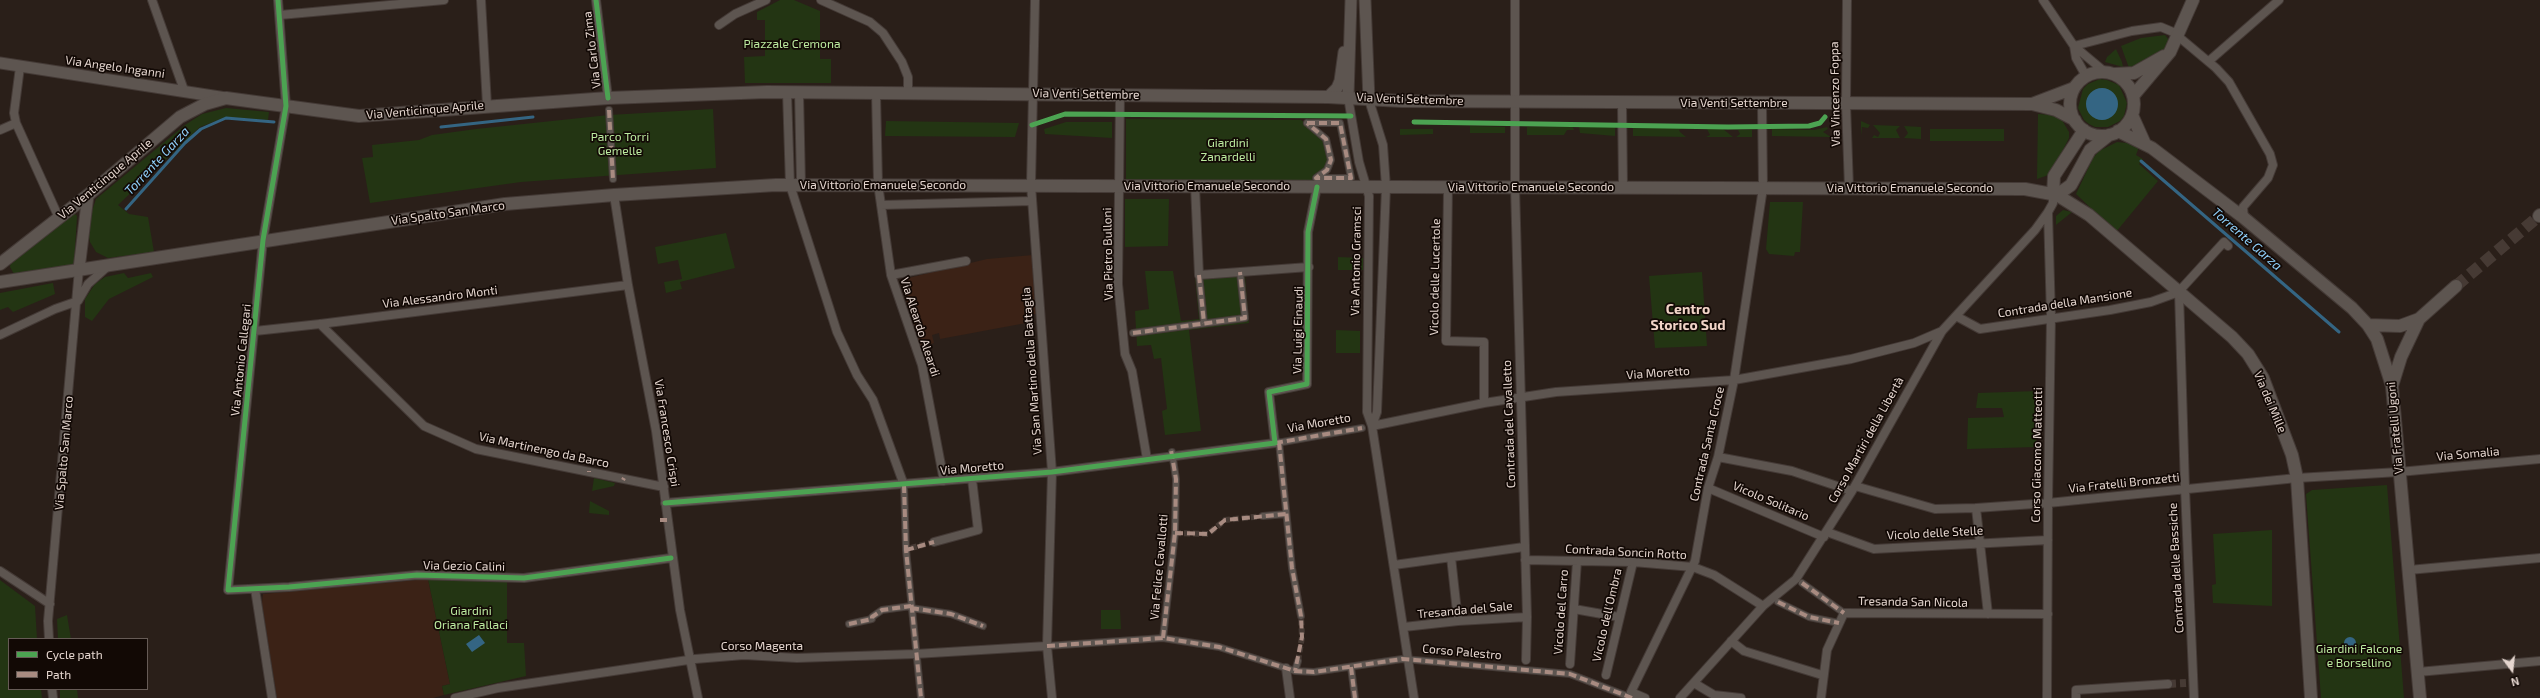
<!DOCTYPE html>
<meta charset="utf-8">
<style>
body{margin:0}
#map{position:relative;width:2540px;height:698px;overflow:hidden;background:#2a1f19;font-family:"Exo 2",sans-serif}
canvas{display:block}
.legend{position:absolute;left:8px;top:638px;width:140px;height:52px;box-sizing:border-box;background:#120905;border:1px solid #665b56;margin:0;padding:5px 7px;list-style:none;font-size:12px;color:#e5d6cf}
.legend li{display:flex;align-items:center;gap:8px;height:20px}
.legend b{width:20px;border:1px solid #665b56}
.north{position:absolute;left:2492px;top:650px;width:40px;height:40px;-webkit-text-stroke:3px #120905;paint-order:stroke;rotate:165deg;font-size:11px;font-weight:700;line-height:16px;text-align:center;color:#e5d6cf}
.north::after{content:'';display:block;margin:auto;width:14px;height:18px;background:#e5d6cf;clip-path:polygon(50% 0,100% 100%,50% 72%,0 100%)}
</style>
<div id="map">
<canvas width="2540" height="698"></canvas>
<ul class="legend">
<li><b style="height:5px;background:#4ca352"></b>Cycle path</li>
<li><b style="height:5px;background:#a88b81"></b>Path</li>
</ul>
<div class="north">N</div>
</div>
<script>
const c = document.querySelector('canvas').getContext('2d');
c.lineJoin = 'round';
function fill(path, color) { c.fillStyle = color; c.fill(path, 'evenodd'); }
const poly = rows => new Path2D(rows.map(r => 'M' + r).join(''));
function strokePath(path, color, width, dash) { c.strokeStyle = color; c.lineWidth = width; c.lineCap = dash ? 'butt' : 'round'; c.setLineDash(dash || []); c.stroke(path); }
function drawText(font, color, halo, rows, align = 'center') {
  c.font = font + ' "Exo 2",sans-serif'; c.lineWidth = 3.5; c.setLineDash([]); c.textBaseline = 'middle'; c.strokeStyle = halo; c.fillStyle = color; for (const [text, x, y, turn = 0] of rows) {
    c.save(); c.translate(x, y); c.rotate((+turn || 0) * Math.PI / 180); c.textAlign = isNaN(turn) ? turn : align; if (halo) c.strokeText(text, 0, 0); c.fillText(text, 0, 0); c.restore();
  }
}
fill(poly([
 [1033,255,1036,314,1025,315,1026,323,940,339,939,333,932,335,934,343,921,347,900,280,987,259],
 [428,579,450,684,442,686,444,695,433,698,277,698,262,603,263,594]
]), '#3b2216');
fill(poly([
 [780,0,794,0,820,11,820,59,831,59,831,83,745,83,744,57,765,56,765,20,757,20,757,12],
 [2165,35,2169,40,2164,50,2136,68,2129,68,2121,46,2141,38],
 [2116,49,2122,62,2123,67,2105,62,2107,57],
 [2100,79,2107,80,2119,85,2127,103,2124,116,2120,121,2108,127,2095,127,2089,124,2084,120,2078,108,2083,89,2088,84],
 [226,108,269,112,268,120,226,117,200,127,118,205,129,214,148,217,154,252,108,258,96,252,90,242,87,226,96,199,185,125,202,114],
 [713,109,716,168,521,182,370,203,362,158,373,157,372,145,419,140,432,135,476,129,609,115],
 [2038,114,2053,115,2062,120,2069,132,2069,138,2051,174,2037,179],
 [1126,119,1301,120,1323,135,1331,160,1322,175,1312,180,1126,180],
 [886,121,1019,123,1015,137,885,136],
 [1861,121,1870,125,1868,128,1862,127,1861,136],
 [1066,122,1112,122,1112,138,1045,134,1044,129],
 [1873,125,1900,126,1896,130,1900,138,1872,138,1874,135,1878,137,1880,133],
 [1470,126,1505,127,1505,133,1470,133],
 [1904,126,1921,127,1921,139,1904,138,1908,133],
 [1527,127,1573,127,1574,130,1567,130,1564,135,1527,135],
 [1579,127,1615,127,1615,136,1580,133],
 [1633,127,1683,128,1679,130,1680,132,1686,137,1633,136],
 [1827,127,1828,129,1823,132,1831,137,1772,136,1772,129,1814,130],
 [1400,129,1433,129,1433,134,1400,135],
 [1707,129,1723,129,1733,137,1706,137,1710,135],
 [1930,129,2004,129,2004,141,1930,141],
 [1738,130,1752,130,1752,137,1736,137,1740,134],
 [2117,142,2136,144,2139,147,2136,155,2143,159,2139,164,2158,181,2116,232,2076,194,2093,158,2099,151],
 [1125,199,1169,199,1168,246,1125,247],
 [1770,202,1803,202,1800,252,1795,252,1794,256,1769,254,1766,249],
 [2063,210,2072,212,2056,225,2056,216],
 [75,214,77,216,74,266,15,276,10,267,11,260],
 [726,233,735,268,680,282,682,289,666,293,664,282,682,279,678,260,658,264,655,247],
 [1338,257,1363,258,1363,270,1338,270],
 [1145,271,1173,271,1181,321,1199,319,1195,278,1245,275,1249,323,1189,330,1201,431,1165,435,1162,411,1167,409,1161,358,1154,359,1151,345,1137,346,1135,311,1149,309],
 [1702,272,1707,346,1655,348,1649,276],
 [124,273,128,278,151,273,153,277,109,299,92,321,85,317,85,299,95,284,105,277],
 [53,283,55,294,13,312,8,307,0,310,0,293],
 [1336,330,1360,331,1360,353,1336,353],
 [2038,391,2036,447,1967,449,1968,418,2004,417,2002,408,1976,408,1978,393],
 [594,478,615,483,614,486,592,491],
 [2387,485,2404,698,2321,698,2306,494,2312,490],
 [590,501,609,511,609,515,589,513],
 [2272,530,2272,606,2213,603,2212,585,2216,584,2213,534],
 [428,579,507,580,507,643,524,643,526,676,444,695,442,686,450,684],
 [0,580,35,606,37,639,9,639,9,689,41,689,42,698,0,698],
 [1101,610,1120,610,1121,629,1101,629],
 [67,615,71,639,58,639,57,619],
 [60,689,77,689,78,698,60,698]
]), '#233513');
fill(poly([
 '2086 104a16 16 0 1 1 32 0a16 16 0 1 1-32 0Z',
 [479,635,485,643,472,652,466,644],
 '2344 643a6 6 0 1 1 12 0a6 6 0 1 1-12 0Z'
]), '#346583');
strokePath(poly([
 [441,127,533,117],
 [2141,161,2339,332],
 [126,209,185,143,201,129,226,118,274,122]
]), '#346583', 3);
strokePath(poly([
 [1175,533,1208,534,1225,520,1263,516],
 [911,548,934,542],
 [1298,661,1302,637,1301,616]
]), '#463a34', 6, [6, 3]);
strokePath(poly([
 [2168,684,2186,683]
]), '#463a34', 8, [8, 4]);
strokePath(poly([
 [2456,286,2539,216]
]), '#463a34', 12, [12, 6]);
const pedestrian = poly([
 [609,110,613,179],
 [1307,123,1340,123,1351,178,1316,178,1327,170,1331,160,1326,139,1307,123],
 [1199,275,1204,323],
 [1133,333,1245,318,1240,272],
 [1279,442,1292,568,1301,616],
 [1277,443,1362,428],
 [904,485,906,550,921,698],
 [1263,516,1286,514],
 [1802,583,1844,613],
 [1778,602,1809,617,1839,623],
 [911,608,951,614,983,626],
 [849,624,872,619,872,617,882,610,911,606],
 [1163,638,1175,533,1176,479,1172,452],
 [1047,646,1163,638,1219,647,1295,671,1314,672,1402,659,1415,660,1570,674,1632,698],
 [1351,667,1355,698],
 [1295,671,1298,661]
]);
const minor = poly([
 [152,0,184,90],
 [278,0,286,106,263,240,228,590,289,587,417,575,524,578,671,558],
 [481,0,487,105],
 [596,0,608,98],
 [821,0,870,22,883,33,902,62,908,77,908,92],
 [1035,0,1031,185,1052,472,1047,646,1052,698],
 [1515,0,1515,187,1527,617,1526,660],
 [1847,0,1846,104,1849,188],
 [2043,0,2074,46,2105,72],
 [280,15,444,0],
 [719,25,735,14,766,0],
 [2074,46,2132,31,2161,27,2173,32,2216,68,2229,82,2270,154,2273,165,2268,178,2243,207,2244,218],
 [2074,46,2076,58,2086,76],
 [2209,61,2279,0],
 [20,67,14,113,16,123,59,218],
 [787,92,790,185,837,332,857,375,873,400,904,485],
 [799,92,801,184],
 [876,93,878,184,891,275,922,365,944,481],
 [1120,95,1118,284,1125,354,1132,371,1147,459],
 [1348,97,1359,162,1369,196,1367,412,1372,426,1414,698],
 [1369,100,1383,145,1386,187,1377,412,1372,426],
 [1622,102,1623,187],
 [0,130,16,123],
 [1195,186,1199,275,1309,267],
 [1448,187,1446,341,1484,342,1484,403],
 [614,195,628,285,656,431,680,610,698,698],
 [881,205,1032,201],
 [891,275,966,261],
 [2182,288,2224,242,2228,246],
 [1956,316,1980,329,2110,310,2151,302,2179,292,2185,488,2194,698],
 [320,324,424,426,476,449,664,487],
 [255,331,320,324,628,285],
 [0,335,55,309,78,301,88,284,107,267],
 [1372,426,1484,403,1556,392,1734,380,1851,359,1914,343,1942,331],
 [1718,457,1792,471,1852,491],
 [1855,486,1935,509,1976,508,2048,503,2297,478,2399,472,2540,459],
 [1708,488,1824,537],
 [665,503,1052,472,1275,443,1269,392,1307,384,1308,232,1317,187],
 [1976,508,1988,614],
 [1827,532,1874,549,2048,540],
 [934,542,978,530,972,479],
 [1451,557,1458,621],
 [1525,560,1633,562,1693,567,1714,575,1763,606],
 [1394,565,1524,547],
 [2409,570,2540,558],
 [0,571,50,604],
 [255,589,272,698],
 [1574,609,1619,617],
 [1404,627,1458,621,1527,617],
 [49,639,48,621,79,269],
 [1731,641,1744,651,1822,675],
 [1570,664,1577,561],
 [1286,668,1290,698],
 [2418,672,2540,661],
 [1606,675,1633,562],
 [1694,683,1714,695,1741,698],
 [52,689,53,698],
 [455,698,498,688,695,659,744,655,797,658,915,654,1047,646],
 [1645,698,1631,692,1695,561,1708,488,1718,457,1734,380,1763,188,1762,104],
 [1680,698,1763,606,1796,579,1852,491,1942,331,2035,230,2048,212,2053,203,2053,195],
 [1821,698,1827,650,1844,613,2048,614],
 [2047,698,2048,503,2051,317,2048,212],
 [2076,698,2076,690,2168,684]
]);
const tertiary = poly([
 [1365,0,1369,100],
 [0,63,226,98],
 [1328,97,1337,88,1340,81,1344,52],
 [1348,97,1351,0],
 [79,269,88,195]
]);
const secondary = poly([
 '2070 104a32 32 0 1 1 64 0a32 32 0 1 1-64 0Z',
 [2115,74,2134,73,2164,56],
 [2133,96,2170,52,2193,0],
 [2032,104,2074,88],
 [2132,115,2145,144],
 [2118,131,2152,148,2244,218,2352,308,2368,325,2377,339,2392,386,2420,698],
 [2053,195,2054,176,2084,130],
 [2057,195,2071,185,2090,150,2109,135],
 [2539,216,2540,215],
 [0,264,88,195,180,117,205,104,226,98,359,116,608,98,767,92,1328,97,1402,101,2032,104,2056,110,2075,120],
 [0,282,505,204,614,195,776,185,2025,189,2057,195,2089,215,2232,337,2248,354,2263,378,2292,455,2297,478,2311,698],
 [2368,325,2400,326,2419,319,2456,286],
 [2392,386,2401,357,2419,319]
]);
strokePath(pedestrian, '#443a36', 8);
strokePath(minor, '#443a36', 10);
strokePath(tertiary, '#443a36', 13);
strokePath(secondary, '#443a36', 14);
strokePath(pedestrian, '#5d5550', 6);
strokePath(minor, '#5d5550', 8);
strokePath(tertiary, '#5d5550', 11);
strokePath(secondary, '#5d5550', 12);
strokePath(poly([
 [609,110,613,179],
 [1307,123,1340,123,1351,178,1316,178,1327,170,1331,160,1326,139,1307,123],
 [1199,275,1204,323],
 [1133,333,1245,318,1240,272],
 [1279,442,1292,568,1301,616,1302,637,1295,671],
 [1275,443,1362,428],
 [589,472,589,471],
 [623,480,624,478],
 [904,485,906,550,921,698],
 [660,520,667,520],
 [1175,533,1208,534,1225,520,1286,514],
 [906,550,934,542],
 [1802,583,1844,613],
 [1778,602,1809,617,1839,623],
 [911,608,951,614,983,626],
 [849,624,872,619,872,617,882,610,911,606],
 [1163,638,1175,533,1176,479,1171,450],
 [1047,646,1163,638,1219,647,1295,671,1314,672,1402,659,1415,660,1570,674,1632,698],
 [1351,667,1355,698]
]), '#a88b81', 4, [8, 4]);
strokePath(poly([
 [278,0,286,106,263,240,228,590,289,587,417,575,524,578,671,558],
 [596,0,608,98],
 [1414,122,1728,127,1809,126,1820,123,1825,117],
 [1032,125,1065,114,1351,116],
 [665,503,1052,472,1275,443,1269,392,1307,384,1308,232,1317,187]
]), '#4ca352', 5);
drawText('12px', '#bbea9f', '#120905', [
 ["Piazzale Cremona",792,44],
 ["Parco Torri",620,137],
 ["Gemelle",620,151],
 ["Giardini",1228,143],
 ["Zanardelli",1228,157],
 ["Giardini",471,611],
 ["Oriana Fallaci",471,625],
 ["Giardini Falcone",2359,649],
 ["e Borsellino",2359,663]
]);
drawText('12px', '#e5d6cf', '#120905', [
 ["Via Carlo Zima",592,50,-97],
 ["Via Angelo Inganni",115,67,8],
 ["Via Venti Settembre",1086,94,1],
 ["Via Vincenzo Foppa",1835,94,-91],
 ["Via Venti Settembre",1410,99,2],
 ["Via Venti Settembre",1734,103],
 ["Via Venticinque Aprile",425,110,-5],
 ["Via Venticinque Aprile",105,179,-40],
 ["Via Vittorio Emanuele Secondo",883,185],
 ["Via Vittorio Emanuele Secondo",1207,186],
 ["Via Vittorio Emanuele Secondo",1531,187],
 ["Via Vittorio Emanuele Secondo",1910,188],
 ["Via Spalto San Marco",448,213,-8],
 ["Via Pietro Bulloni",1108,254,-91],
 ["Via Antonio Gramsci",1356,261,-89],
 ["Vicolo delle Lucertole",1435,277,-89],
 ["Via Alessandro Monti",440,297,-7],
 ["Contrada della Mansione",2065,303,-9],
 ["Via Aleardo Aleardi",920,327,72],
 ["Via Luigi Einaudi",1298,330,-89],
 ["Via Antonio Callegari",241,360,-84],
 ["Via San Martino della Battaglia",1032,371,-94],
 ["Via Moretto",1658,373,-4],
 ["Via dei Mille",2270,402,67],
 ["Via Moretto",1319,423,-10],
 ["Contrada del Cavalletto",1509,424,-92],
 ["Via Fratelli Ugoni",2395,428,-95],
 ["Via Francesco Crispi",667,433,81],
 ["Corso Martiri della Libertà",1866,440,-61],
 ["Contrada Santa Croce",1707,444,-77],
 ["Via Martinengo da Barco",544,450,12],
 ["Via Spalto San Marco",64,453,-85],
 ["Via Somalia",2468,454,-5],
 ["Corso Giacomo Matteotti",2037,455,-89],
 ["Via Moretto",972,468,-5],
 ["Via Fratelli Bronzetti",2124,483,-6],
 ["Vicolo Solitario",1771,501,23],
 ["Vicolo delle Stelle",1935,533,-3],
 ["Contrada Soncin Rotto",1626,552,3],
 ["Via Gezio Calini",464,566,1],
 ["Via Felice Cavallotti",1159,567,-85],
 ["Contrada delle Bassiche",2176,568,-93],
 ["Tresanda San Nicola",1913,602,1],
 ["Tresanda del Sale",1465,610,-5],
 ["Vicolo del Carro",1561,612,-86],
 ["Vicolo dell'Ombra",1607,615,-77],
 ["Corso Magenta",762,646],
 ["Corso Palestro",1462,652,5]
]);
drawText('italic 13px', '#8ecef8', '#120905', [
 ["Torrente Garza",157,161,-47],
 ["Torrente Garza",2247,239,41]
]);
drawText('bold 14px', '#f1d4c7', '#120905', [
 ["Centro",1688,309],
 ["Storico Sud",1688,325]
]);
</script>
